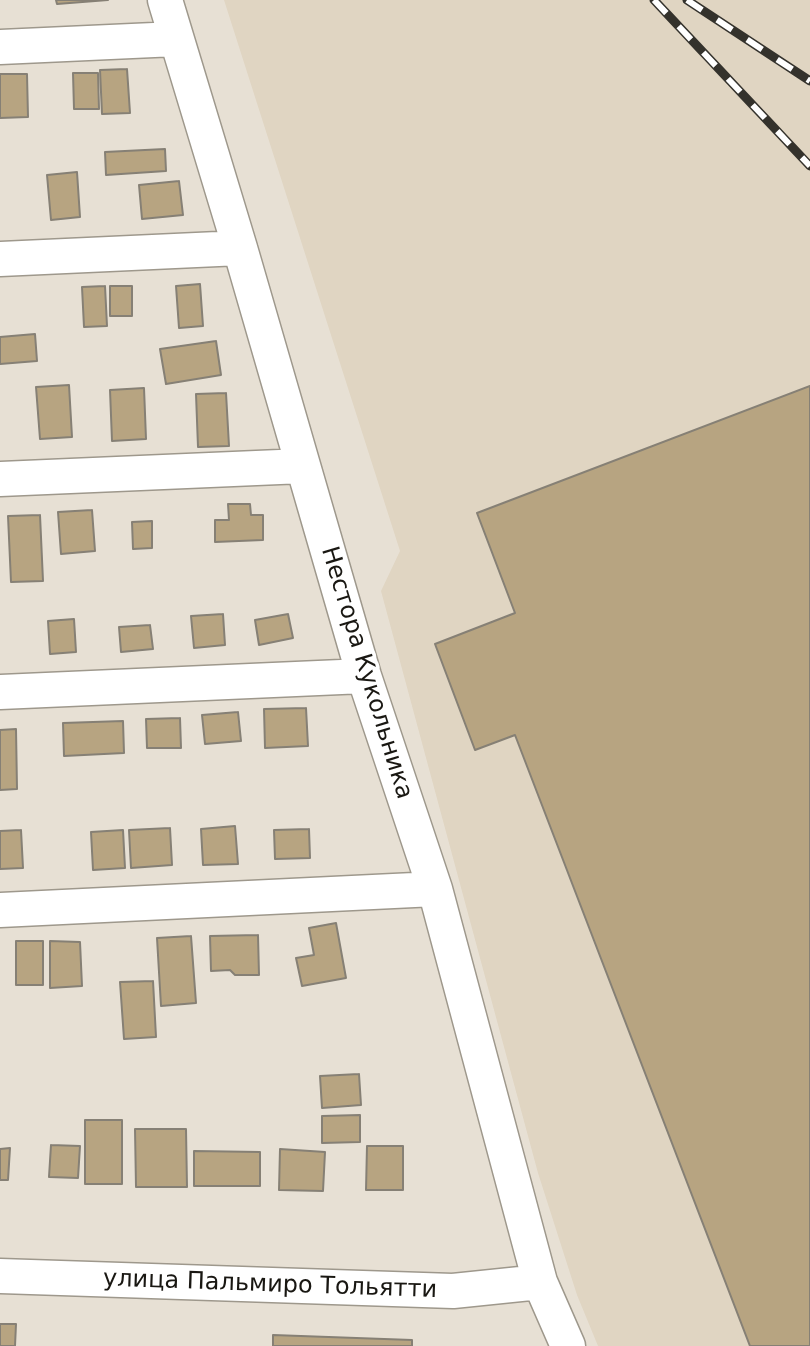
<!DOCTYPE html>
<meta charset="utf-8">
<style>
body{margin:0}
canvas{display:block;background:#e7e0d4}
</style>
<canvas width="810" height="1346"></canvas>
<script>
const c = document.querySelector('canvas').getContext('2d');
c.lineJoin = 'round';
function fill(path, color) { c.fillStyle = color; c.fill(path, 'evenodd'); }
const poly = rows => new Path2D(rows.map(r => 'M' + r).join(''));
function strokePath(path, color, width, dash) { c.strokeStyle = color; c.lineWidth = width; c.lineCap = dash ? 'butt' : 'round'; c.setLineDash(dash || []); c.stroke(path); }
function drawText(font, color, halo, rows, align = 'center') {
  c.font = font + ' "DejaVu Sans",sans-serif'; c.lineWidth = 7; c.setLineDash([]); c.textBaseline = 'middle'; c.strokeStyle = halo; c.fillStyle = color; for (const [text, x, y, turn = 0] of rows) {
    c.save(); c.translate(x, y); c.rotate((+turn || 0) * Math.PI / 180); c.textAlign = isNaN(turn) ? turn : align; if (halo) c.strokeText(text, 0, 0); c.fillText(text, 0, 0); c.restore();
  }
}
fill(poly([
 [224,0,810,0,810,1346,598,1346,577,1295,538,1173,381,591,400,551]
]), '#e0d5c2');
const building = poly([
 [56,0,108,0,57,4,56,0],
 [127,69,130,113,102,114,100,70,127,69],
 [73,73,98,73,99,109,74,109,73,73],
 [0,74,27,74,28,117,0,118,0,74],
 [165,149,166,171,106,175,105,152,165,149],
 [77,172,80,217,51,220,47,175,77,172],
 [179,181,183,215,142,219,139,185,179,181],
 [200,284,203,326,179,328,176,286,200,284],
 [105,286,107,326,84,327,82,287,105,286],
 [110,286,132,286,132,316,110,316,110,286],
 [35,334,37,361,0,364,0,337,35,334],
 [216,341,221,375,166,384,160,349,216,341],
 [69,385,72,437,40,439,36,387,69,385],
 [810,386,810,1346,750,1346,515,735,475,750,435,644,515,613,477,513,810,386],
 [144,388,146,439,112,441,110,390,144,388],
 [226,393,229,446,198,447,196,394,226,393],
 [228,504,250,504,251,515,263,515,263,540,215,542,215,520,229,520,228,504],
 [92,510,95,551,61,554,58,512,92,510],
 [40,515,43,581,11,582,8,516,40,515],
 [152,521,152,548,133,549,132,522,152,521],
 [223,614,225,645,194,648,191,616,223,614],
 [288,614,293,638,259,645,255,620,288,614],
 [74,619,76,652,50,654,48,621,74,619],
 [150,625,153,649,121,652,119,627,150,625],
 [306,708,308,746,265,748,264,709,306,708],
 [238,712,241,741,205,744,202,715,238,712],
 [180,718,181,748,147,748,146,719,180,718],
 [123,721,124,753,64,756,63,723,123,721],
 [16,729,17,789,0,790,0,730,16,729],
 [235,826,238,864,203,865,201,829,235,826],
 [170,828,172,865,131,868,129,830,170,828],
 [309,829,310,858,275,859,274,830,309,829],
 [21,830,23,868,0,869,0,831,21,830],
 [123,830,125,868,93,870,91,832,123,830],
 [336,923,346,978,302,986,296,958,314,955,309,928,336,923],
 [258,935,259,975,235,975,230,970,211,971,210,936,258,935],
 [191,936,196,1003,161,1006,157,938,191,936],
 [16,941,43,941,43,985,16,985,16,941],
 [50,941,80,942,82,986,50,988,50,941],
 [153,981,156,1037,124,1039,120,982,153,981],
 [359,1074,361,1105,322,1108,320,1076,359,1074],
 [360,1115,360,1142,322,1143,322,1116,360,1115],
 [85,1120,122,1120,122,1184,85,1184,85,1120],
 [135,1129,186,1129,187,1187,136,1187,135,1129],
 [51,1145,80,1146,78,1178,49,1177,51,1145],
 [367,1146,403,1146,403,1190,366,1190,367,1146],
 [10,1148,8,1180,0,1180,0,1149,10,1148],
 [280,1149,325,1152,323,1191,279,1190,280,1149],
 [194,1151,260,1152,260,1186,194,1186,194,1151],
 [0,1324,16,1324,15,1346,0,1346,0,1324],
 [273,1335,412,1340,412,1346,273,1346,273,1335]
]);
fill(building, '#b7a481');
strokePath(building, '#868075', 2);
const minor = poly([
 [165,0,240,248,364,676,435,889,540,1282,568,1346],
 [0,47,176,39],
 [0,259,240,248],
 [0,479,303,466],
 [0,692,364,676],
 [0,910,435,889],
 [0,1276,453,1291,540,1282]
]);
strokePath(minor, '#9e988c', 37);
strokePath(minor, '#fff', 34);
const rail = poly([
 [654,0,810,166],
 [687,0,810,81]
]);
strokePath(rail, '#34322c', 9);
strokePath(rail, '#fff', 6, [18]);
drawText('24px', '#191712', '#fff', [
 ["Нестора Кукольника",366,673,73],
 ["улица Пальмиро Тольятти",270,1285,2]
]);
</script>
